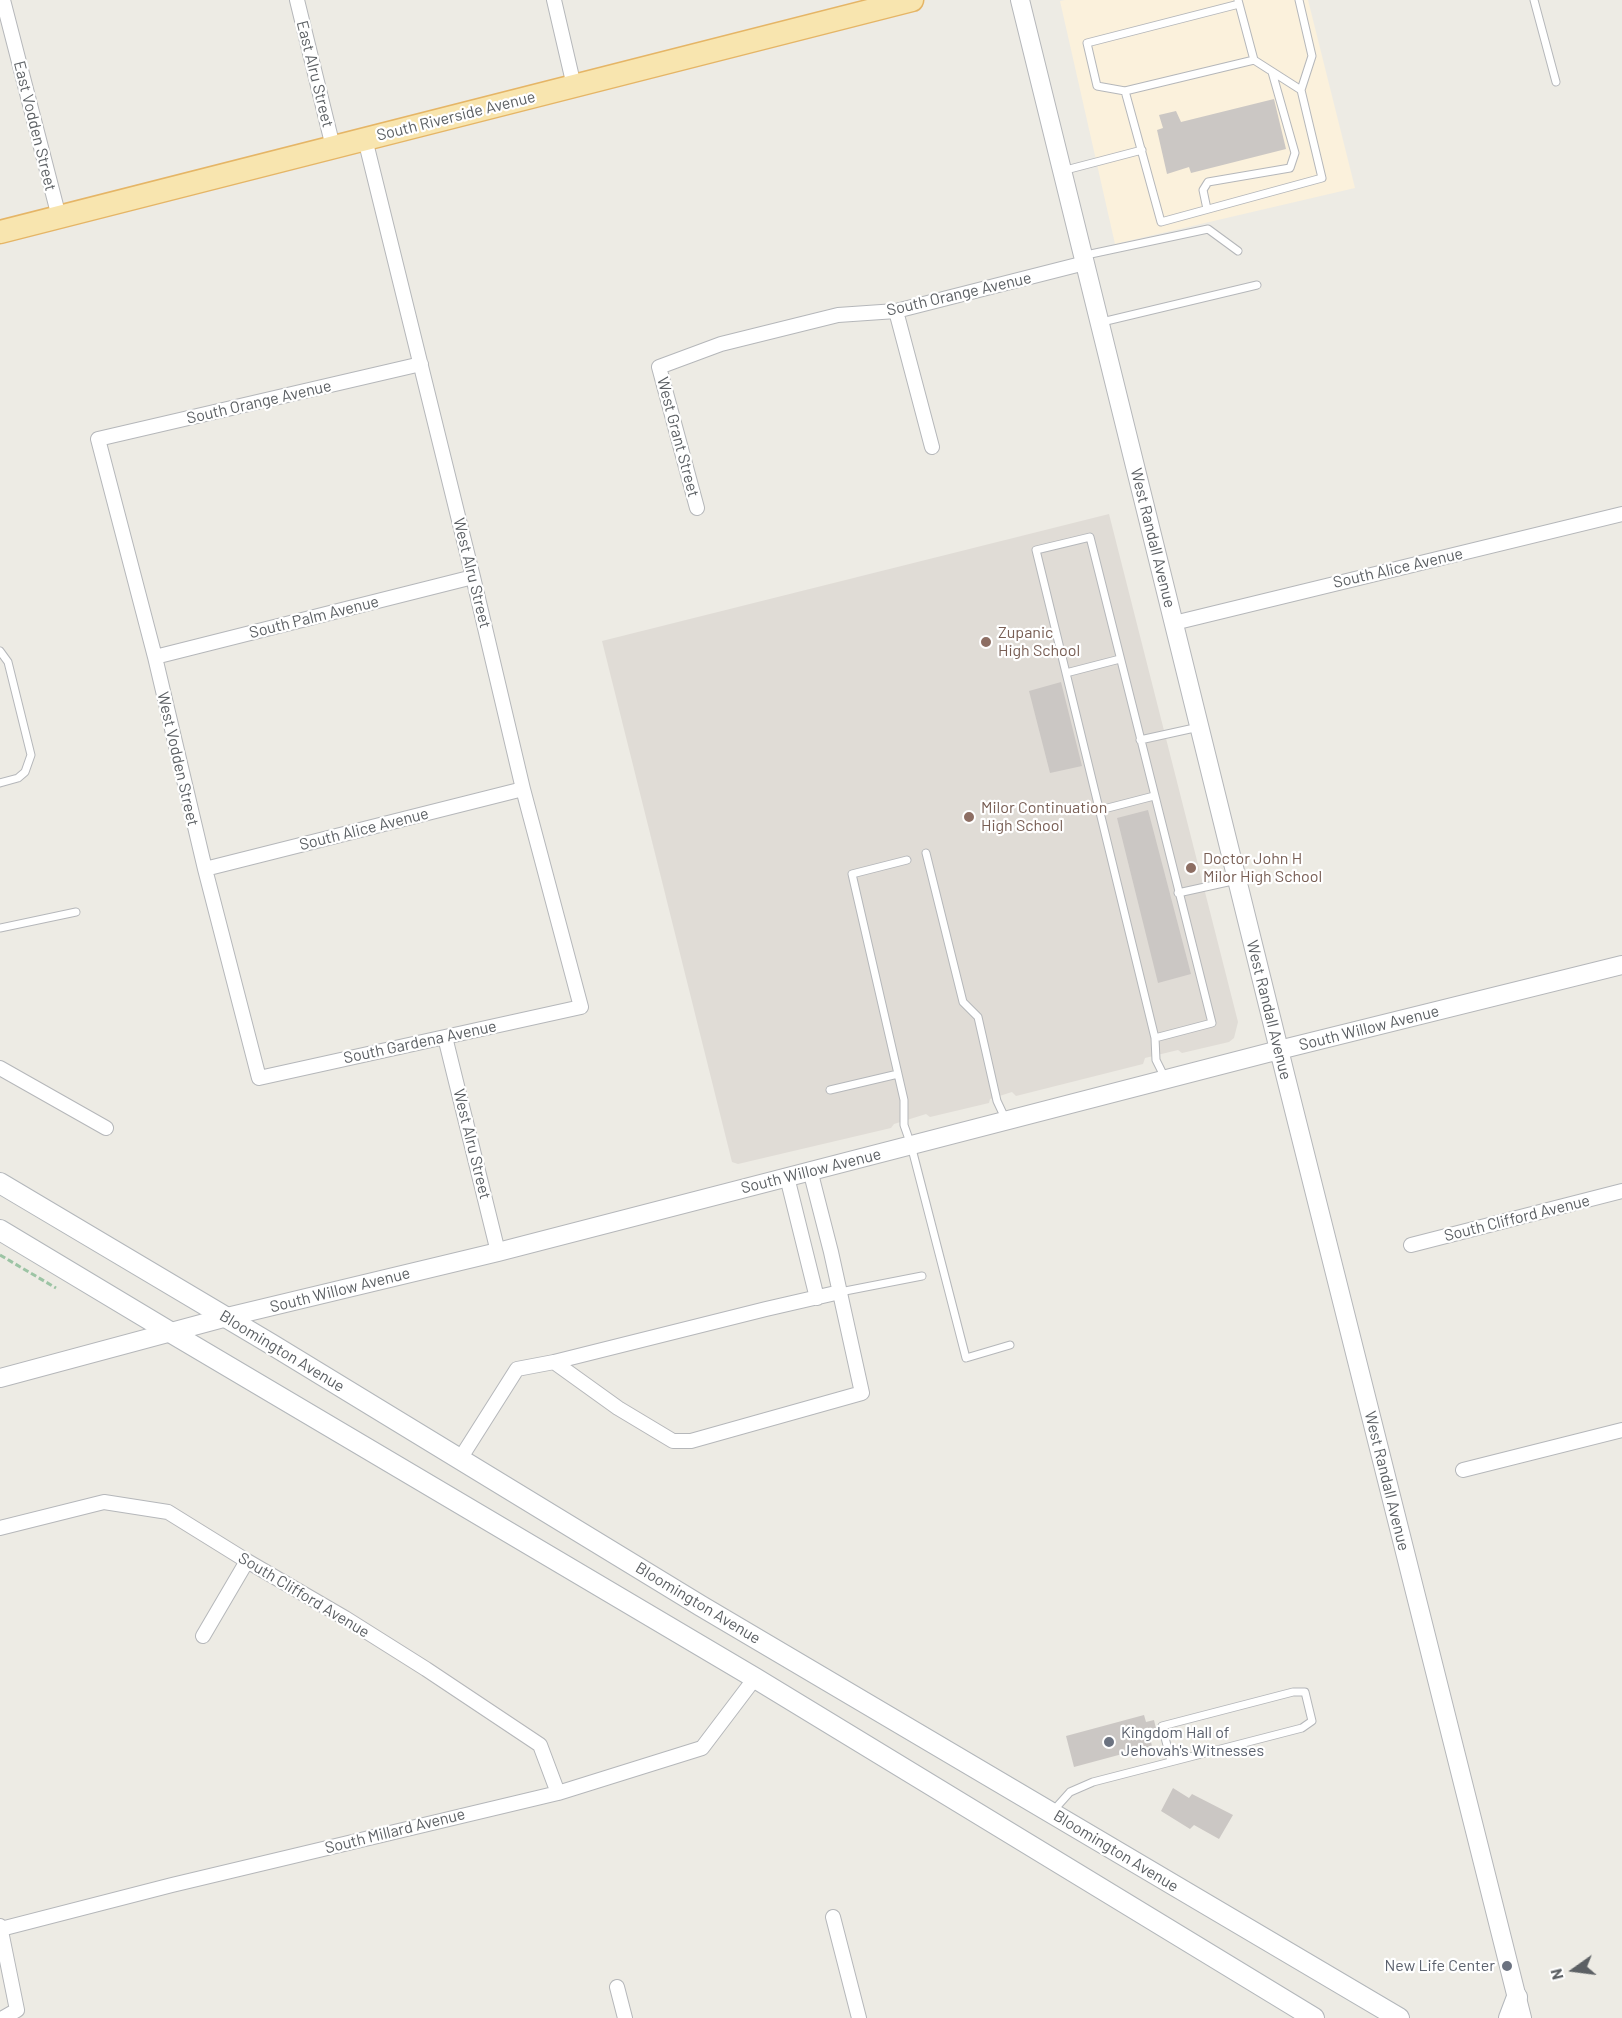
<!DOCTYPE html>
<style>
body{margin:0}
#map{position:relative;width:1622px;height:2018px;overflow:hidden;background:#edebe4;font-family:Barlow,sans-serif}
canvas{display:block}
.north{position:absolute;left:1544px;top:1940px;width:60px;height:60px;-webkit-text-stroke:4px #fff;paint-order:stroke;rotate:256deg;font-size:16px;font-weight:700;line-height:24px;text-align:center;color:#5c6064}
.north::after{content:'';display:block;margin:auto;width:21px;height:27px;background:#5c6064;clip-path:polygon(50% 0,100% 100%,50% 72%,0 100%)}
</style>
<div id="map">
<canvas width="1622" height="2018"></canvas>
<div class="north">N</div>
</div>
<script>
const c = document.querySelector('canvas').getContext('2d');
c.lineJoin = 'round';
function fill(path, color) { c.fillStyle = color; c.fill(path, 'evenodd'); }
const poly = rows => new Path2D(rows.map(r => 'M' + r).join(''));
function strokePath(path, color, width, dash) { c.strokeStyle = color; c.lineWidth = width; c.lineCap = dash ? 'butt' : 'round'; c.setLineDash(dash || []); c.stroke(path); }
function drawText(font, color, halo, rows, align = 'center') {
  c.font = font + ' Barlow,sans-serif'; c.lineWidth = 4.5; c.setLineDash([]); c.textBaseline = 'middle'; c.strokeStyle = halo; c.fillStyle = color; for (const [text, x, y, turn = 0] of rows) {
    c.save(); c.translate(x, y); c.rotate((+turn || 0) * Math.PI / 180); c.textAlign = isNaN(turn) ? turn : align; if (halo) c.strokeText(text, 0, 0); c.fillText(text, 0, 0); c.restore();
  }
}
fill(poly([
 [1065,0,1308,0,1355,188,1115,244,1060,1]
]), '#fbf1dc');
fill(poly([
 [1109,514,1238,1022,1234,1038,1229,1042,1182,1053,1178,1050,1145,1058,1143,1064,1016,1096,1012,1092,990,1099,989,1103,930,1117,926,1114,894,1124,891,1128,738,1164,732,1162,602,641]
]), '#e0dcd6');
fill(poly([
 [1274,99,1286,149,1191,173,1189,167,1167,174,1157,130,1163,128,1159,115,1176,111,1181,122],
 [1061,682,1082,766,1050,773,1029,691],
 [1148,810,1191,974,1158,983,1117,818],
 [1144,1715,1146,1722,1154,1720,1158,1737,1150,1738,1152,1746,1074,1767,1066,1736],
 [1173,1788,1189,1798,1192,1794,1233,1815,1219,1839,1194,1825,1190,1829,1161,1811]
]), '#cbc7c4');
const service = poly([
 [1238,0,1254,60,1301,90],
 [1534,0,1556,82],
 [1239,4,1087,43,1097,86,1125,91,1254,60],
 [1125,91,1161,222,1322,178,1301,90,1312,56,1299,0],
 [1062,171,1142,150],
 [1207,209,1203,190,1208,182,1290,168,1295,153,1272,72],
 [1086,255,1208,229,1238,251],
 [1102,322,1257,285],
 [0,651,8,662,31,755,25,772,18,778,0,783],
 [1066,673,1120,659],
 [1140,740,1199,727],
 [1100,810,1154,796],
 [926,853,963,1002,978,1017,997,1101,1005,1118],
 [907,860,852,874,904,1100,904,1125,911,1145,966,1358,1010,1345],
 [1178,893,1237,880],
 [0,928,76,912],
 [1155,1038,1212,1023,1090,537,1036,550,1155,1038,1156,1060,1165,1078],
 [830,1090,898,1074],
 [840,1292,922,1276],
 [1053,1811,1070,1792,1093,1782,1302,1728,1312,1721,1305,1692,1293,1692,1162,1726,1171,1761]
]);
const minor = poly([
 [3,0,59,217],
 [297,0,333,147],
 [554,0,574,86],
 [365,139,473,577,523,789,581,1007,259,1078,205,869,155,657,98,439,421,364],
 [896,311,932,447],
 [697,508,659,367,721,344,838,315,896,311,1085,263],
 [1174,623,1622,514],
 [155,657,473,577],
 [205,869,523,789],
 [445,1037,498,1252],
 [0,1068,106,1128],
 [787,1177,817,1298],
 [1411,1245,1622,1191],
 [554,1362,618,1408,673,1441,691,1441,862,1393,831,1252,810,1170],
 [460,1459,517,1369,554,1362,766,1309,840,1292],
 [1463,1470,1622,1430],
 [0,1528,104,1502,168,1512,247,1561,345,1618,426,1669,540,1745,558,1793],
 [203,1636,247,1561],
 [833,1917,859,2018],
 [0,1926,17,2010,3,2018],
 [1,1929,172,1885,558,1793,702,1748,755,1678],
 [617,1987,625,2018]
]);
const tertiary = poly([
 [1020,0,1286,1078,1522,2018],
 [0,1378,227,1317,498,1252,1279,1050,1622,965]
]);
const secondary = poly([
 [0,1183,271,1344,701,1606,1399,2018],
 [0,1230,170,1332,755,1678,1314,2018],
 [1509,2018,1517,1997]
]);
const primary = poly([
 [0,232,912,0]
]);
strokePath(service, '#b5b7ba', 9);
strokePath(minor, '#b5b7ba', 16);
strokePath(tertiary, '#b5b7ba', 20);
strokePath(secondary, '#b3b7bb', 22);
strokePath(primary, '#e5b566', 25);
strokePath(poly([
 [0,1255,56,1288]
]), '#9cc4a4', 3, [6, 3]);
strokePath(service, '#fff', 7);
strokePath(minor, '#fff', 14);
strokePath(tertiary, '#fff', 18);
strokePath(secondary, '#fff', 20);
strokePath(primary, '#f8e5af', 22);
for (const [x, y, r, color] of [
 [986,642,6,"#8d6e63"],
 [969,817,6,"#8d6e63"],
 [1191,868,6,"#8d6e63"],
 [1109,1742,6,"#6b7280"],
 [1507,1966,6,"#6b7280"]
]) { const dot = new Path2D(); dot.arc(x, y, r, 0, 2 * Math.PI); c.fillStyle = color; c.fill(dot); strokePath(dot, '#fff', 2); }
drawText('16px', '#5c6064', '#fff', [
 ["East Alru Street",315,74,76],
 ["South Riverside Avenue",456,116,-14],
 ["East Vodden Street",35,126,76],
 ["South Orange Avenue",959,294,-13],
 ["South Orange Avenue",259,402,-13],
 ["West Grant Street",678,437,75],
 ["West Randall Avenue",1153,538,76],
 ["South Alice Avenue",1398,568,-13],
 ["West Alru Street",472,573,76],
 ["South Palm Avenue",314,617,-14],
 ["West Vodden Street",178,759,77],
 ["South Alice Avenue",364,829,-14],
 ["West Randall Avenue",1269,1010,76],
 ["South Willow Avenue",1369,1028,-14],
 ["South Gardena Avenue",420,1042,-12],
 ["West Alru Street",472,1144,76],
 ["South Willow Avenue",811,1171,-14],
 ["South Clifford Avenue",1517,1218,-14],
 ["South Willow Avenue",340,1290,-14],
 ["Bloomington Avenue",282,1351,31],
 ["West Randall Avenue",1387,1481,76],
 ["South Clifford Avenue",304,1595,31],
 ["Bloomington Avenue",698,1603,31],
 ["South Millard Avenue",395,1831,-14],
 ["Bloomington Avenue",1116,1851,31]
]);
drawText('16px', '#785e54', '#fff', [
 ["Zupanic",998,633],
 ["High School",998,651],
 ["Milor Continuation",981,808],
 ["High School",981,826],
 ["Doctor John H",1203,859],
 ["Milor High School",1203,877]
], 'left');
drawText('16px', '#5b616d', '#fff', [
 ["Kingdom Hall of",1121,1733],
 ["Jehovah's Witnesses",1121,1751],
 ["New Life Center",1495,1966,"right"]
], 'left');
</script>
